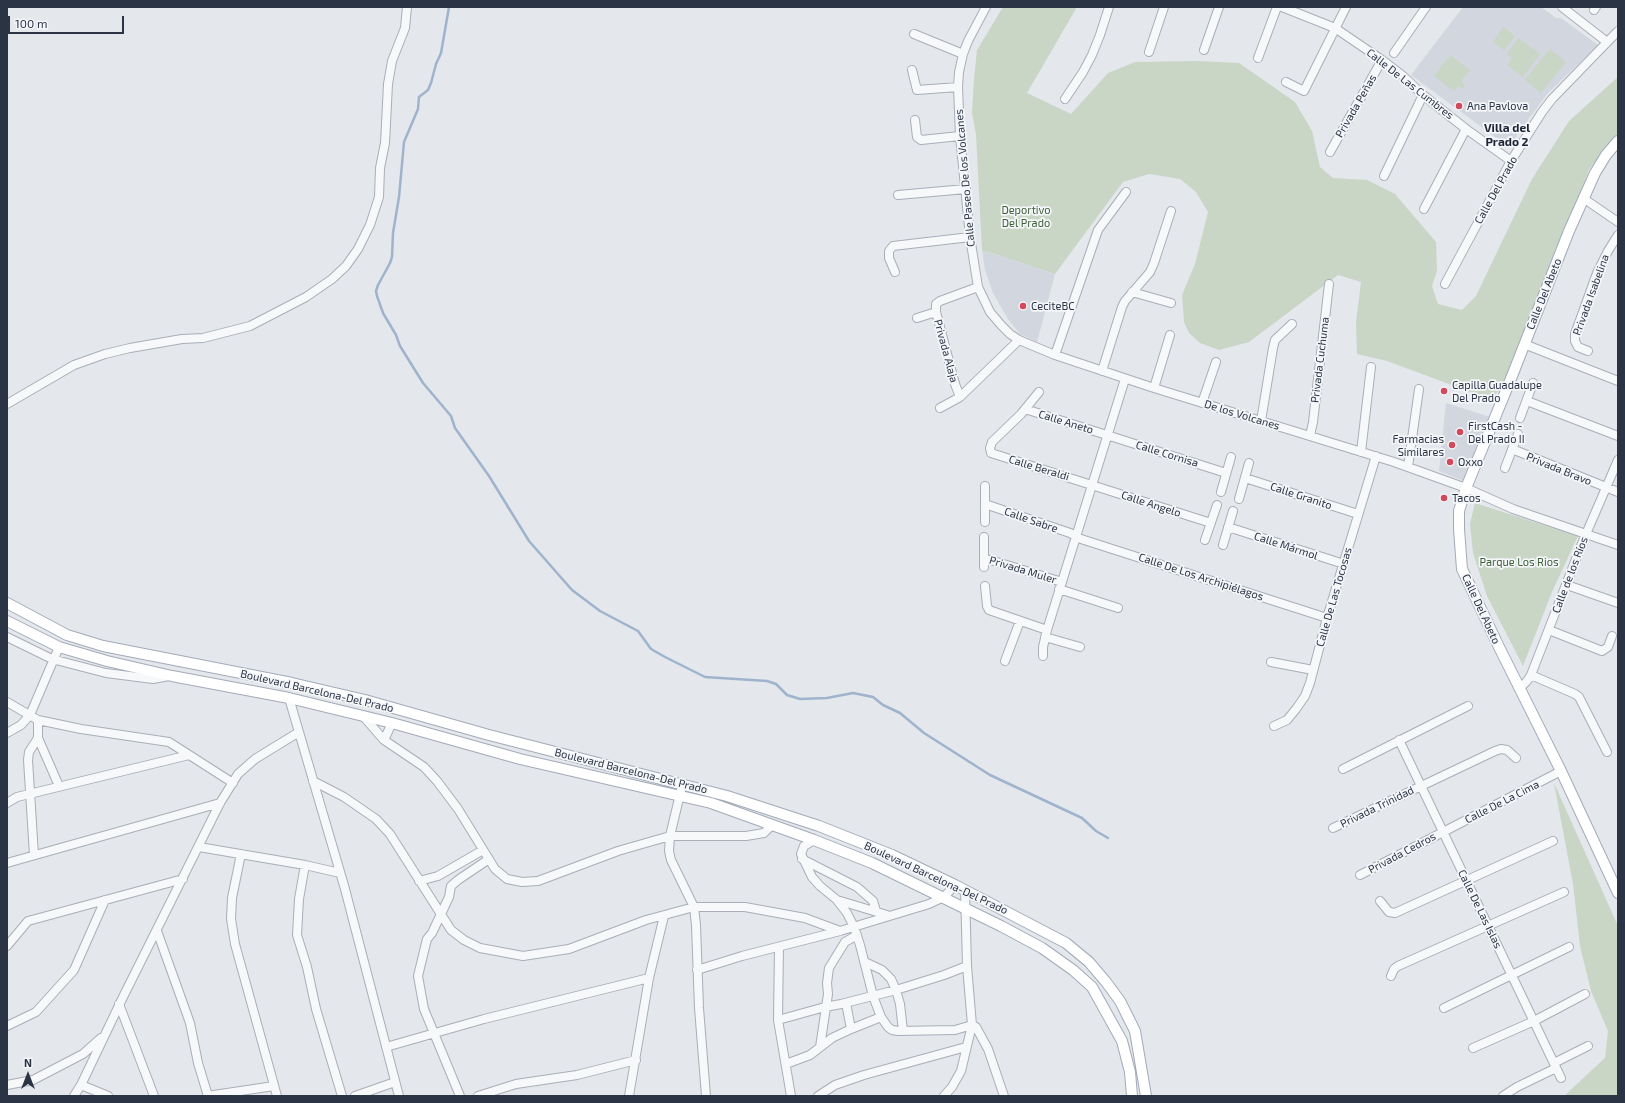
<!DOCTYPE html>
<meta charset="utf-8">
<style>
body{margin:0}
#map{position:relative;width:1625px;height:1103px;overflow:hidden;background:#e4e7ec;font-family:"Exo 2",sans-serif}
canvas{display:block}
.frame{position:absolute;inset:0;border:8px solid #2b3445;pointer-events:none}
.north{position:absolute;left:8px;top:1055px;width:40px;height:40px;-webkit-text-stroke:3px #f4f6f9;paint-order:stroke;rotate:0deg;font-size:11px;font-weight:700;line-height:16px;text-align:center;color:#2b3445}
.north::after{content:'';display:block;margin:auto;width:14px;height:18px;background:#2b3445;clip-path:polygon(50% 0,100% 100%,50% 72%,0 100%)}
.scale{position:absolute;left:8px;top:16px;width:116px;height:18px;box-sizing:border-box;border:2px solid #2b3445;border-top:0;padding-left:5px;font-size:12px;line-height:14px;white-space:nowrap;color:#2b3445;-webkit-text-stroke:3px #f4f6f9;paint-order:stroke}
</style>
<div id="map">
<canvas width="1625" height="1103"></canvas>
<div class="frame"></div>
<div class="north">N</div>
<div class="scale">100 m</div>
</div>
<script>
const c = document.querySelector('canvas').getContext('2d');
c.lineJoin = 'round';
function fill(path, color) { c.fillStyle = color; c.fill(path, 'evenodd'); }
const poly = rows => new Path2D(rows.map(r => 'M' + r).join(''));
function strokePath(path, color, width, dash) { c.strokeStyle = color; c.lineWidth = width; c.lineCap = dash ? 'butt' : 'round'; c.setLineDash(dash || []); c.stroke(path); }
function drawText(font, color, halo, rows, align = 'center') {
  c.font = font + ' "Exo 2",sans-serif'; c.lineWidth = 3.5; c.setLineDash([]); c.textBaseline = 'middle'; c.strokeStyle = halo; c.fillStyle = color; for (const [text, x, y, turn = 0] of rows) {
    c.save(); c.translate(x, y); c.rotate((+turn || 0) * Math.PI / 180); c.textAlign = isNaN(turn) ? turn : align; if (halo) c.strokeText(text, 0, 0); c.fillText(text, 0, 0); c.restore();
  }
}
fill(poly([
 [1463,7,1541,7,1556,18,1561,18,1598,45,1547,94,1517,135,1510,148,1411,75],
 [982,250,1055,274,1037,342,1020,334,1008,319,993,293,985,270],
 [1446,403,1490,417,1464,481,1439,471]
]), '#d2d6de');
fill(poly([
 [1003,7,1077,7,1027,93,1071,114,1108,73,1135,62,1198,61,1239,63,1295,102,1312,131,1320,167,1333,178,1367,180,1395,194,1436,242,1437,271,1432,286,1438,304,1462,310,1476,296,1532,179,1569,121,1618,77,1618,134,1589,169,1574,213,1508,375,1492,400,1387,361,1357,354,1356,322,1361,282,1338,275,1249,342,1219,350,1200,343,1189,333,1184,322,1182,295,1195,264,1208,212,1196,192,1180,179,1149,174,1123,182,1055,274,982,250,976,135,972,113,974,79,977,50],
 [1503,27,1515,36,1504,50,1493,42],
 [1518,38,1540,54,1523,77,1507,65,1512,58,1507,54],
 [1550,49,1566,62,1541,93,1525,80],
 [1450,55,1470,70,1461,81,1465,85,1462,89,1458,86,1454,91,1434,76],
 [1475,503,1578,536,1552,592,1523,666,1487,596,1473,553,1470,524],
 [1554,783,1618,926,1618,1096,1564,1096,1605,1058,1608,1031,1591,991,1580,946,1573,884]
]), '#c9d6c5');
strokePath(poly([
 [449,7,441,53,436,64,431,83,428,90,419,97,418,109,404,142,399,197,393,233,392,257,390,263,378,285,376,291,377,296,383,313,396,335,400,346,423,383,451,416,455,428,489,476,529,541,572,590,600,611,638,631,651,649,665,657,705,677,767,681,776,684,787,695,800,699,827,698,853,693,873,697,883,705,900,713,924,733,990,775,1082,818,1096,831,1108,838]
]), '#9fb4cc', 2.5);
const minor = poly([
 [986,7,968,41,963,54,959,72,958,87,960,136,970,237,978,287,990,312,1001,325,1010,334,1019,340,1055,355,1154,388,1394,462,1466,488,1513,509,1618,545],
 [1282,7,1335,28,1382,60,1403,76,1423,95,1466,129,1511,161],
 [1562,7,1607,42],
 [1594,10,1596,7],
 [914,34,963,54],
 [1204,50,1219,7],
 [1149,52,1164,7],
 [1394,53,1426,7],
 [1258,58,1277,7],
 [912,70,917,90,958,87],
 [1286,82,1304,91,1346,7],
 [1065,99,1083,72,1092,55,1100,35,1109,7],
 [915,120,917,137,921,140,960,136],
 [1330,152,1382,60],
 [1384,176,1423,95],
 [898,195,966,189],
 [1583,198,1618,222],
 [1424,209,1466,129],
 [895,272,889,258,889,251,893,246,970,237],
 [1445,284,1511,161,1542,112,1552,99,1618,31],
 [1132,292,1171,303],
 [917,318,936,312],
 [1524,344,1618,381],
 [1588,351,1578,347,1575,341,1575,334,1597,273,1608,251,1618,235],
 [1055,355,1098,230,1126,192],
 [1102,371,1122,307,1125,301,1150,272,1154,263,1171,211],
 [1154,388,1170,335],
 [1039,392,1021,414,992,442,990,448,991,453,1211,523],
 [960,397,955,384,936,312,936,304,940,301,978,287],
 [1527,401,1618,436],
 [1202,403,1216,362],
 [7,404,74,365,105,354,130,348,182,339,203,338,250,326,306,297,332,279,346,266,358,249,370,225,379,197,380,168,385,143,388,84,392,61,405,28,407,7],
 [940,408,960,397,1019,340],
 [1025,409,1226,473],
 [1520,418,1533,383],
 [1261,421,1273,348,1275,340,1292,324],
 [1310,436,1313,422,1329,284],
 [1512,449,1618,492],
 [1361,452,1371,367],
 [1408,467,1419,389],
 [1505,468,1518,434],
 [1245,478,1358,514],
 [1221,492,1231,457],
 [1239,499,1249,463],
 [985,504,1070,533,1081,539,1327,618],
 [985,522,985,486],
 [1228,527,1344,564],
 [984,537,984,567],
 [1205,540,1217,505],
 [1223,545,1233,511],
 [984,558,1062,582],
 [1567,585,1618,603],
 [985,586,987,606,989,610,1047,630],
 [1059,589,1118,608],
 [1549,630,1602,651,1608,647,1612,636],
 [7,637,52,659,106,673,153,679,169,676],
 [1045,637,1080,647],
 [1043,656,1043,647,1047,630,1125,379],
 [1005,661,1020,621],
 [1271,662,1313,670],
 [1531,675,1575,694,1579,697,1607,752],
 [1520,688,1527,681,1531,675,1583,541,1618,460],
 [289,698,345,889,399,1096],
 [7,702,38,720,81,729,169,742,233,783],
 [363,716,384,740,424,767,437,781,458,809,495,869,507,879,522,882,538,881,618,851,670,836,746,836,764,833,772,825],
 [38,720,38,738,59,786],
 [1274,726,1287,720,1296,709,1305,696,1310,683,1327,618,1376,456],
 [7,733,21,725,30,715,59,647],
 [384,740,392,723],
 [1399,740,1561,1078],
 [1343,769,1468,706],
 [313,781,344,797,376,819,390,834,451,930,464,940,480,948,523,956,569,949,646,920,694,907,745,907,805,918,840,931],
 [681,790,670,836,669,851,671,860,694,907,696,925,699,1008,706,1096],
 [7,803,17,797,189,755],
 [1333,828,1495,751,1501,749,1507,750,1516,758],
 [814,840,804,846,801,854,812,877,820,886,837,900,887,915],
 [199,847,305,865,340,873],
 [241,854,232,898,231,919,235,944,277,1096],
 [34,855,28,760,29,752,38,738],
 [802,859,857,887,873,901,876,911],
 [7,863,220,803],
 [305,865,299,899,297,935,307,967,316,1009,342,1096],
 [1360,875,1561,771],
 [419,881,438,876,483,850],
 [837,900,847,913,854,927,860,945,873,996,881,1017,888,1027,892,1030,898,1031,955,1030,972,1025,976,1027,988,1049,1004,1096],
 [1380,901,1389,912,1395,913,1553,841],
 [157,931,190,1023,198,1063,208,1096],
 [7,946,28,921,183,879],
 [779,947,778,1020,791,1096],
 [865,962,882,970,891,979,896,990,900,1004,903,1031],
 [697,970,742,956,840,931,929,904,944,897,955,885],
 [1391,976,1394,969,1398,966,1564,892],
 [846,1003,851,1029],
 [119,1004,154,1096],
 [1444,1008,1569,947],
 [778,1020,825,1007,841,1004,896,990,944,975,967,966],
 [7,1026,36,1012,74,970,105,900],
 [386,1047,484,1019,649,978],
 [820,1047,828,994,827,983,829,968,845,942,857,935],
 [1473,1048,1534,1021,1585,994],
 [1554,1063,1588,1046],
 [786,1064,810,1055,832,1038,851,1029,881,1017],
 [7,1085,33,1080,83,1054,101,1038],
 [81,1085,108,1096],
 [74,1096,81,1085,124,995,220,803,238,774,255,759,299,732],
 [207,1096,274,1086],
 [355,1096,395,1082],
 [460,1096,424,1009,418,976,427,939,432,933,449,897,451,886,458,880,489,859],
 [478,1096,516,1084,577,1075,636,1060],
 [629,1096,649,978,664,916],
 [818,1096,835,1085,864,1075,966,1047],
 [944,1096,952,1087,961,1071,972,1025,967,966,965,890],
 [1503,1096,1517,1087,1556,1068]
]);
const major = poly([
 [1618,141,1606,155,1595,173,1569,231,1512,376,1466,488,1459,511,1459,529,1462,569,1499,647,1561,771,1618,893],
 [7,603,67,635,103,646,292,683,365,700,489,735,727,796,819,826,892,855,955,885,1066,943,1089,962,1106,982,1120,1001,1135,1031,1146,1096],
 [7,621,59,647,107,661,172,676,289,698,392,723,520,759,711,803,814,840,872,863,1001,926,1042,948,1073,970,1092,987,1122,1041,1130,1072,1132,1096]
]);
strokePath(minor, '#a9aeb7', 10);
strokePath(major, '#a3abb8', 12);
strokePath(minor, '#f7f8fa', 8);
strokePath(major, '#fff', 10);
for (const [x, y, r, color] of [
 [1459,106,4,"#d1495b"],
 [1023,306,4,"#d1495b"],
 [1444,391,4,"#d1495b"],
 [1460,432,4,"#d1495b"],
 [1452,445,4,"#d1495b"],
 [1450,462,4,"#d1495b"],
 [1444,498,4,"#d1495b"]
]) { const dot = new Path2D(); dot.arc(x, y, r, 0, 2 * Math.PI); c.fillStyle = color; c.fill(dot); strokePath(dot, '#f4f6f9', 1.5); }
drawText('11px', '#2b3445', '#f4f6f9', [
 ["Calle De Las Cumbres",1410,84,38],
 ["Privada Peñas",1356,106,-60],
 ["Calle Paseo De los Volcanes",965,178,-95],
 ["Calle Del Prado",1496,190,-61],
 ["Calle Del Abeto",1544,294,-68],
 ["Privada Isabelina",1591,295,-70],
 ["Privada Alaja",946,351,75],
 ["Privada Cuchuma",1320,360,-83],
 ["De los Volcanes",1242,415,17],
 ["Calle Aneto",1066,422,17],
 ["Calle Cornisa",1167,454,17],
 ["Calle Beraldi",1039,468,17],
 ["Privada Bravo",1559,469,22],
 ["Calle Granito",1301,496,18],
 ["Calle Angelo",1151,504,18],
 ["Calle Sabre",1031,520,19],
 ["Calle Mármol",1286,546,18],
 ["Privada Muler",1023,570,17],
 ["Calle de los Ríos",1570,575,-69],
 ["Calle De Los Archipiélagos",1201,577,18],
 ["Calle De Las Tocosas",1334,597,-74],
 ["Calle Del Abeto",1481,609,65],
 ["Boulevard Barcelona-Del Prado",317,691,13],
 ["Boulevard Barcelona-Del Prado",631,771,14],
 ["Calle De La Cima",1502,802,-27],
 ["Privada Trinidad",1377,807,-26],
 ["Privada Cedros",1402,853,-28],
 ["Boulevard Barcelona-Del Prado",936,878,25],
 ["Calle De Las Islas",1480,909,64]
]);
drawText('11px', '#2b3445', '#f4f6f9', [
 ["Ana Pavlova",1467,106],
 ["CeciteBC",1031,306],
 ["Capilla Guadalupe",1452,385],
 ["Del Prado",1452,398],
 ["FirstCash -",1468,426],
 ["Del Prado II",1468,439],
 ["Farmacias",1444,439,"right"],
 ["Similares",1444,452,"right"],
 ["Oxxo",1458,462],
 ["Tacos",1452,498]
], 'left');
drawText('11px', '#3f6138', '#f4f6f9', [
 ["Deportivo",1026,210],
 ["Del Prado",1026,223],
 ["Parque Los Rios",1519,562]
]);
drawText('bold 12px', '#1d2536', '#f4f6f9', [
 ["Villa del",1507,128],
 ["Prado 2",1507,142]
]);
</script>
